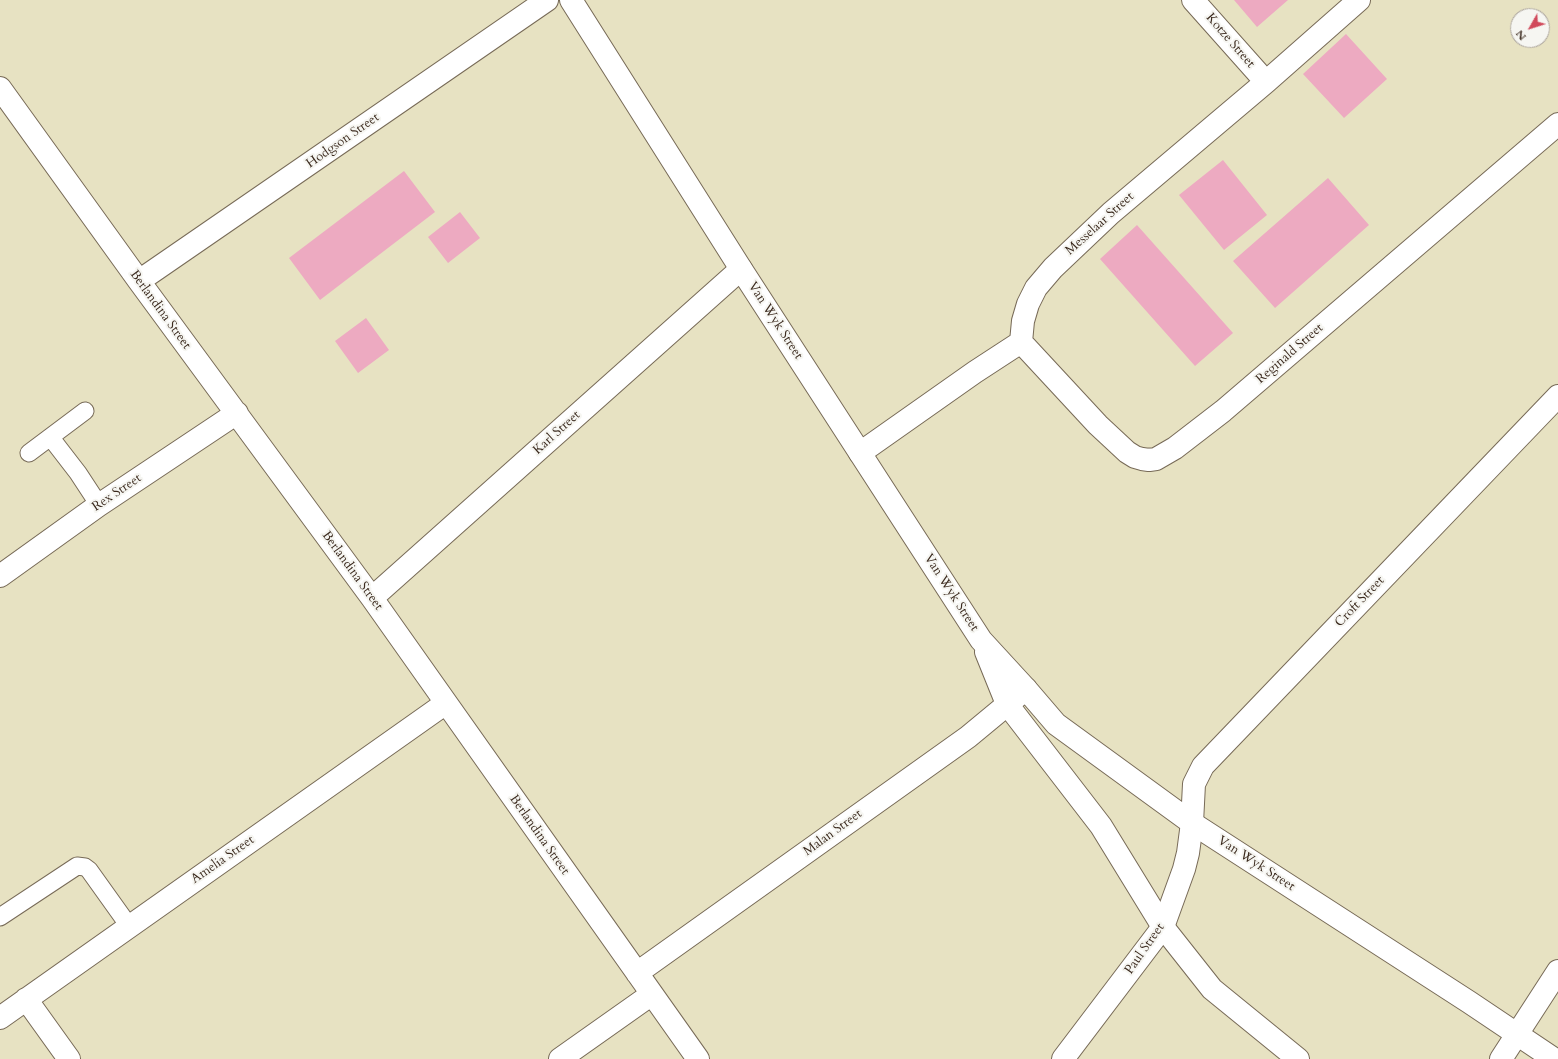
<!DOCTYPE html>
<style>
body{margin:0}
#map{position:relative;width:1558px;height:1059px;overflow:hidden;background:#e7e2c2;font-family:Cardo,serif}
canvas{display:block}
.north{position:absolute;left:1510px;top:8px;width:40px;height:40px;box-sizing:border-box;background:#f6f6f2;border:1px solid #aba49d;border-radius:50%;rotate:231deg;font-size:11px;font-weight:700;line-height:16px;text-align:center;color:#3b2a1e}
.north::after{content:'';display:block;margin:auto;width:14px;height:18px;background:#d1495b;clip-path:polygon(50% 0,100% 100%,50% 72%,0 100%)}
</style>
<div id="map">
<canvas width="1558" height="1059"></canvas>
<div class="north">N</div>
</div>
<script>
const c = document.querySelector('canvas').getContext('2d');
c.lineJoin = 'round';
function fill(path, color) { c.fillStyle = color; c.fill(path, 'evenodd'); }
const poly = rows => new Path2D(rows.map(r => 'M' + r).join(''));
function strokePath(path, color, width, dash) { c.strokeStyle = color; c.lineWidth = width; c.lineCap = dash ? 'butt' : 'round'; c.setLineDash(dash || []); c.stroke(path); }
function drawText(font, color, halo, rows, align = 'center') {
  c.font = font + ' Cardo,serif'; c.lineWidth = 4; c.setLineDash([]); c.textBaseline = 'middle'; c.strokeStyle = halo; c.fillStyle = color; for (const [text, x, y, turn = 0] of rows) {
    c.save(); c.translate(x, y); c.rotate((+turn || 0) * Math.PI / 180); c.textAlign = isNaN(turn) ? turn : align; if (halo) c.strokeText(text, 0, 0); c.fillText(text, 0, 0); c.restore();
  }
}
fill(poly([
 [1234,0,1288,0,1257,27],
 [1346,34,1387,79,1344,118,1303,74],
 [1223,160,1267,215,1224,250,1179,195],
 [404,171,435,212,320,300,289,258],
 [1328,178,1369,225,1275,308,1233,261],
 [460,212,480,238,448,263,428,237],
 [1137,225,1233,333,1195,366,1100,259],
 [366,318,389,350,358,373,335,341]
]), '#edaac1');
const service = poly([
 [51,438,78,473,99,505],
 [29,453,85,411],
 [0,917,77,866,85,867,89,870,129,926]
]);
const minor = poly([
 [1193,0,1266,82],
 [0,88,139,281,372,598,698,1059],
 [139,281,547,0],
 [1021,342,1098,425,1127,452,1135,457,1142,459,1149,460,1156,459,1175,448,1223,411,1558,124],
 [1021,342,1023,321,1028,304,1036,288,1053,268,1111,213,1266,82,1359,0],
 [860,453,975,372,1021,342],
 [0,576,99,505,237,413],
 [372,598,741,269],
 [637,973,968,737,1026,689],
 [26,999,69,1059],
 [0,1018,446,703],
 [560,1059,652,994],
 [1063,1059,1163,927,1184,869,1188,853,1192,823,1194,784,1203,766,1558,396],
 [1501,1059,1558,971]
]);
const tertiary = poly([
 [571,0,741,269,981,640,1026,689,1056,724,1192,823,1469,1002,1554,1059],
 [986,652,1007,704,1101,826,1163,927,1212,989,1298,1059]
]);
strokePath(service, '#776a57', 19);
strokePath(minor, '#776a57', 24);
strokePath(tertiary, '#776a57', 24);
strokePath(service, '#fff', 17);
strokePath(minor, '#fff', 22);
strokePath(tertiary, '#fff', 22);
drawText('13px', '#3b2a1e', '#f6f6f2', [
 ["Kotze Street",1230,41,49],
 ["Hodgson Street",343,141,-35],
 ["Messelaar Street",1100,224,-42],
 ["Berlandina Street",160,310,54],
 ["Van Wyk Street",775,321,57],
 ["Reginald Street",1290,354,-41],
 ["Karl Street",557,433,-42],
 ["Rex Street",117,493,-34],
 ["Berlandina Street",352,571,54],
 ["Van Wyk Street",951,593,57],
 ["Croft Street",1360,602,-46],
 ["Malan Street",833,833,-36],
 ["Berlandina Street",539,835,55],
 ["Amelia Street",223,860,-35],
 ["Van Wyk Street",1256,864,33],
 ["Paul Street",1145,949,-55]
]);
</script>
